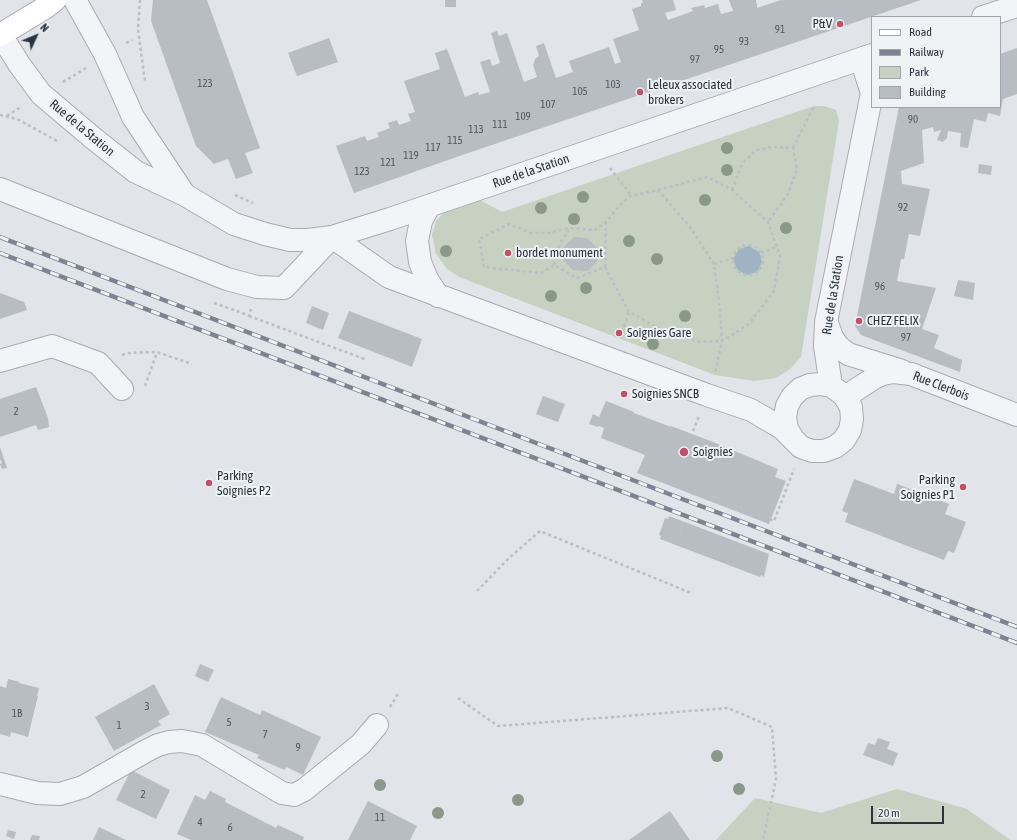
<!DOCTYPE html>
<style>
body{margin:0}
#map{position:relative;width:1017px;height:840px;overflow:hidden;background:#e1e4e8;font-family:"Asap Condensed",sans-serif}
canvas{display:block}
.legend{position:absolute;left:871px;top:16px;width:130px;height:92px;box-sizing:border-box;background:#f0f3f6;border:1px solid #a1a6ac;margin:0;padding:5px 7px;list-style:none;font-size:12px;color:#2b333e}
.legend li{display:flex;align-items:center;gap:8px;height:20px}
.legend b{width:20px;border:1px solid #a1a6ac}
.north{position:absolute;left:16px;top:16px;width:40px;height:40px;-webkit-text-stroke:3px #f0f3f6;paint-order:stroke;rotate:46deg;font-size:11px;font-weight:700;line-height:16px;text-align:center;color:#2b333e}
.north::after{content:'';display:block;margin:auto;width:14px;height:18px;background:#2b333e;clip-path:polygon(50% 0,100% 100%,50% 72%,0 100%)}
.scale{position:absolute;left:871px;top:806px;width:73px;height:18px;box-sizing:border-box;border:2px solid #2b333e;border-top:0;padding-left:5px;font-size:12px;line-height:14px;white-space:nowrap;color:#2b333e;-webkit-text-stroke:3px #f0f3f6;paint-order:stroke}
</style>
<div id="map">
<canvas width="1017" height="840"></canvas>
<ul class="legend">
<li><b style="height:5px;background:#fff"></b>Road</li>
<li><b style="height:5px;background:#7b8490"></b>Railway</li>
<li><b style="height:11px;background:#c7d1c2"></b>Park</li>
<li><b style="height:11px;background:#b8bdc4"></b>Building</li>
</ul>
<div class="north">N</div>
<div class="scale">20 m</div>
</div>
<script>
const c = document.querySelector('canvas').getContext('2d');
c.lineJoin = 'round';
function fill(path, color) { c.fillStyle = color; c.fill(path, 'evenodd'); }
const poly = rows => new Path2D(rows.map(r => 'M' + r).join(''));
function strokePath(path, color, width, dash) { c.strokeStyle = color; c.lineWidth = width; c.lineCap = dash ? 'butt' : 'round'; c.setLineDash(dash || []); c.stroke(path); }
function drawText(font, color, halo, rows, align = 'center') {
  c.font = font + ' "Asap Condensed",sans-serif'; c.lineWidth = 4; c.setLineDash([]); c.textBaseline = 'middle'; c.strokeStyle = halo; c.fillStyle = color; for (const [text, x, y, turn = 0] of rows) {
    c.save(); c.translate(x, y); c.rotate((+turn || 0) * Math.PI / 180); c.textAlign = isNaN(turn) ? turn : align; if (halo) c.strokeText(text, 0, 0); c.fillText(text, 0, 0); c.restore();
  }
}
fill(poly([
 [814,106,824,106,836,110,839,121,801,357,790,369,776,378,754,381,715,375,459,277,447,269,436,254,432,235,436,221,450,206,476,198,502,212],
 [897,789,967,809,1010,840,716,840,755,798,821,813]
]), '#c7d1c2');
fill(poly([
 [749,246,759,252,760,254,762,262,757,272,746,275,737,269,733,259,739,249]
]), '#9fb3c5');
fill(poly([
 [153,0,207,0,260,148,245,153,253,173,236,179,228,159,214,164,196,146,151,21],
 [445,0,456,0,456,7,445,7],
 [642,0,673,0,676,10,665,13,668,20,693,11,691,8,704,5,705,8,718,4,721,14,733,11,729,0,756,0,757,5,757,8,781,0,921,0,471,152,354,193,336,146,365,136,367,141,379,137,377,133,390,128,388,123,397,120,399,125,411,121,408,114,415,112,404,81,440,69,435,53,447,49,465,97,478,92,479,95,490,92,480,62,490,59,492,66,500,63,491,33,497,31,499,36,507,33,524,82,537,77,533,65,535,59,539,56,536,46,544,43,556,78,573,72,569,61,609,47,615,64,621,62,613,39,639,30,632,9,641,6,641,3,643,3],
 [329,38,338,62,297,76,288,53],
 [1017,48,1017,94,1003,99,1000,116,988,113,986,122,974,119,968,148,960,147,961,133,948,131,947,138,943,142,937,140,941,130,934,132,933,127,922,130,924,163,901,171,902,184,930,189,920,236,909,234,904,259,901,259,897,281,936,288,922,329,939,335,934,348,962,360,960,372,861,335,855,326,899,107,1000,107,1000,54],
 [979,164,992,166,991,175,978,173],
 [574,237,587,238,597,248,597,262,587,271,573,270,563,260,564,247],
 [958,280,975,283,973,300,954,296],
 [0,293,24,302,27,310,0,319],
 [312,306,329,313,323,330,306,323],
 [349,311,422,339,412,367,338,338],
 [36,387,48,418,49,427,38,430,36,425,0,437,0,399],
 [543,396,565,404,558,422,536,414],
 [606,401,634,412,634,413,671,427,671,426,713,442,778,469,775,477,786,481,769,524,637,473,645,455,601,438,604,428,599,426,598,427,589,424,593,414,599,417],
 [0,447,7,468,2,469,0,464,2,463,0,459],
 [854,479,894,494,897,484,900,485,949,504,945,514,966,522,954,553,948,551,944,560,845,522,848,513,842,511],
 [669,516,769,554,764,577,761,575,760,577,660,539,661,536,659,535,665,518,668,519],
 [200,664,214,670,208,682,195,676],
 [8,679,20,682,19,683,39,688,37,696,38,696,28,737,11,732,10,737,0,734,0,686,6,688],
 [154,684,170,714,158,721,161,725,114,751,95,717],
 [221,697,260,715,262,710,321,737,303,775,286,767,285,770,273,765,257,758,259,755,205,732],
 [878,738,890,742,887,749,898,753,893,766,863,755,868,743,875,745],
 [131,770,170,790,156,819,116,800],
 [210,791,226,799,225,802,276,828,278,825,304,837,303,840,191,840,177,834,195,795,205,800],
 [368,801,417,826,410,840,348,840],
 [670,811,690,840,629,840],
 [99,827,126,840,93,840],
 [8,830,16,832,14,839,6,836],
 [32,835,40,836,39,840,30,840]
]), '#b8bdc4');
const minor = poly([
 [75,0,105,54,133,117,184,194],
 [983,17,1017,6],
 [1,35,19,64,41,94,93,138,136,172,185,195,234,224,265,234,290,240,308,240,332,237,390,219,872,55],
 [0,189,227,279,257,287,284,288,332,237],
 [429,206,421,221,417,241,420,262,427,279,438,296],
 [332,237,389,277,707,395,751,410,775,424,783,429,801,447,812,451,824,451,835,447,844,440,850,430,852,419,851,407,845,397,841,393,831,386,821,384,810,385,800,389,792,397,787,406,785,417,787,429,793,439],
 [827,323,832,337,838,346,848,354,902,371],
 [0,361,52,346,98,363,122,389],
 [831,386,825,346,826,322,872,93,861,59],
 [845,397,874,378,883,374,893,372,911,374,1017,415],
 [0,784,37,793,60,794,83,787,146,751,158,745,169,742,182,741,202,745,282,793,294,795,304,790,361,744,377,725]
]);
const major = poly([
 [0,35,46,7,55,0]
]);
strokePath(minor, '#a7abb2', 24);
strokePath(major, '#a1a9b3', 24);
strokePath(poly([
 [140,0,138,29,145,82],
 [126,43,132,40],
 [63,82,86,68],
 [0,115,17,119,59,142],
 [7,116,21,107],
 [793,148,814,106],
 [610,168,628,191,630,196],
 [658,190,692,230,714,264,720,309,722,341,700,342,660,329,629,312,605,267,577,278,554,265,541,273,484,267,479,239,509,224,531,233,548,233,570,228,595,230,606,222,623,202,630,196,658,190,707,177,732,190,768,222,780,256,774,291,749,324,722,341,715,373],
 [732,190,742,164,756,150,771,147,793,148,797,169,788,194,768,222],
 [235,195,253,203],
 '733 260a15 15 0 1 1 30 0a15 15 0 1 1-30 0Z',
 [761,253,776,247],
 [714,264,733,258],
 [554,265,556,253,562,240,570,228],
 [605,267,606,222],
 [214,303,245,314,249,316,251,309],
 [249,316,367,360],
 [620,338,629,312],
 [122,355,129,353,157,352,192,364],
 [145,386,157,352],
 [693,431,699,416],
 [695,490,752,512],
 [693,495,698,484],
 [751,517,752,512,774,521,791,477,794,469],
 [680,533,736,555],
 [676,542,683,524],
 [733,565,740,546],
 [477,591,509,558,540,531,691,593],
 [458,698,498,726,728,708,772,727,776,779,763,840],
 [390,707,399,692]
]), '#bbbec3', 2.5, [3, 3]);
strokePath(minor, '#f3f4f7', 22);
strokePath(major, '#fff', 22);
const rail = poly([
 [0,237,643,484,1017,627],
 [0,253,1017,643]
]);
strokePath(rail, '#7b8490', 4.5);
strokePath(rail, '#f0f3f6', 3, [9]);
c.fillStyle = '#899888';
for (const [x, y] of [
 [727,148],
 [727,170],
 [583,197],
 [705,200],
 [541,208],
 [574,219],
 [786,228],
 [629,241],
 [446,251],
 [657,259],
 [586,288],
 [551,296],
 [685,316],
 [653,344],
 [717,756],
 [380,785],
 [739,789],
 [518,800],
 [438,813]
]) { c.beginPath(); c.arc(x, y, 6, 0, 2 * Math.PI); c.fill(); }
for (const [x, y, r, color] of [
 [840,24,4,"#c25168"],
 [640,92,4,"#c25168"],
 [508,253,4,"#c25168"],
 [859,321,4,"#c25168"],
 [619,333,4,"#c25168"],
 [624,394,4,"#c25168"],
 [684,452,5,"#c25168"],
 [209,483,4,"#c25168"],
 [963,487,4,"#c25168"]
]) { const dot = new Path2D(); dot.arc(x, y, r, 0, 2 * Math.PI); c.fillStyle = color; c.fill(dot); strokePath(dot, '#f0f3f6', 1.5); }
drawText('11px', '#4e5660', null, [
 ["91",780,30],
 ["93",744,42],
 ["95",719,50],
 ["97",695,60],
 ["123",205,84],
 ["103",613,85],
 ["105",580,92],
 ["107",548,105],
 ["109",523,117],
 ["90",913,120],
 ["111",500,125],
 ["113",476,130],
 ["115",455,141],
 ["117",433,148],
 ["119",411,156],
 ["121",388,163],
 ["123",362,172],
 ["92",903,208],
 ["96",880,287],
 ["97",906,338],
 ["2",16,412],
 ["3",147,707],
 ["1B",17,714],
 ["5",229,723],
 ["1",119,726],
 ["7",265,735],
 ["9",298,748],
 ["2",143,795],
 ["11",380,818],
 ["4",200,823],
 ["6",230,828]
]);
drawText('13px', '#2b333e', '#f0f3f6', [
 ["P&V",832,24,"right"],
 ["Leleux associated",648,85],
 ["brokers",648,100],
 ["bordet monument",516,253],
 ["CHEZ FELIX",867,321],
 ["Soignies Gare",627,333],
 ["Soignies SNCB",632,394],
 ["Soignies",693,452],
 ["Parking",217,476],
 ["Soignies P2",217,491],
 ["Parking",955,480,"right"],
 ["Soignies P1",955,495,"right"]
], 'left');
drawText('13px', '#2b333e', '#f0f3f6', [
 ["Rue de la Station",82,128,40],
 ["Rue de la Station",531,171,-19],
 ["Rue de la Station",833,295,-81],
 ["Rue Clerbois",941,386,21]
]);
</script>
